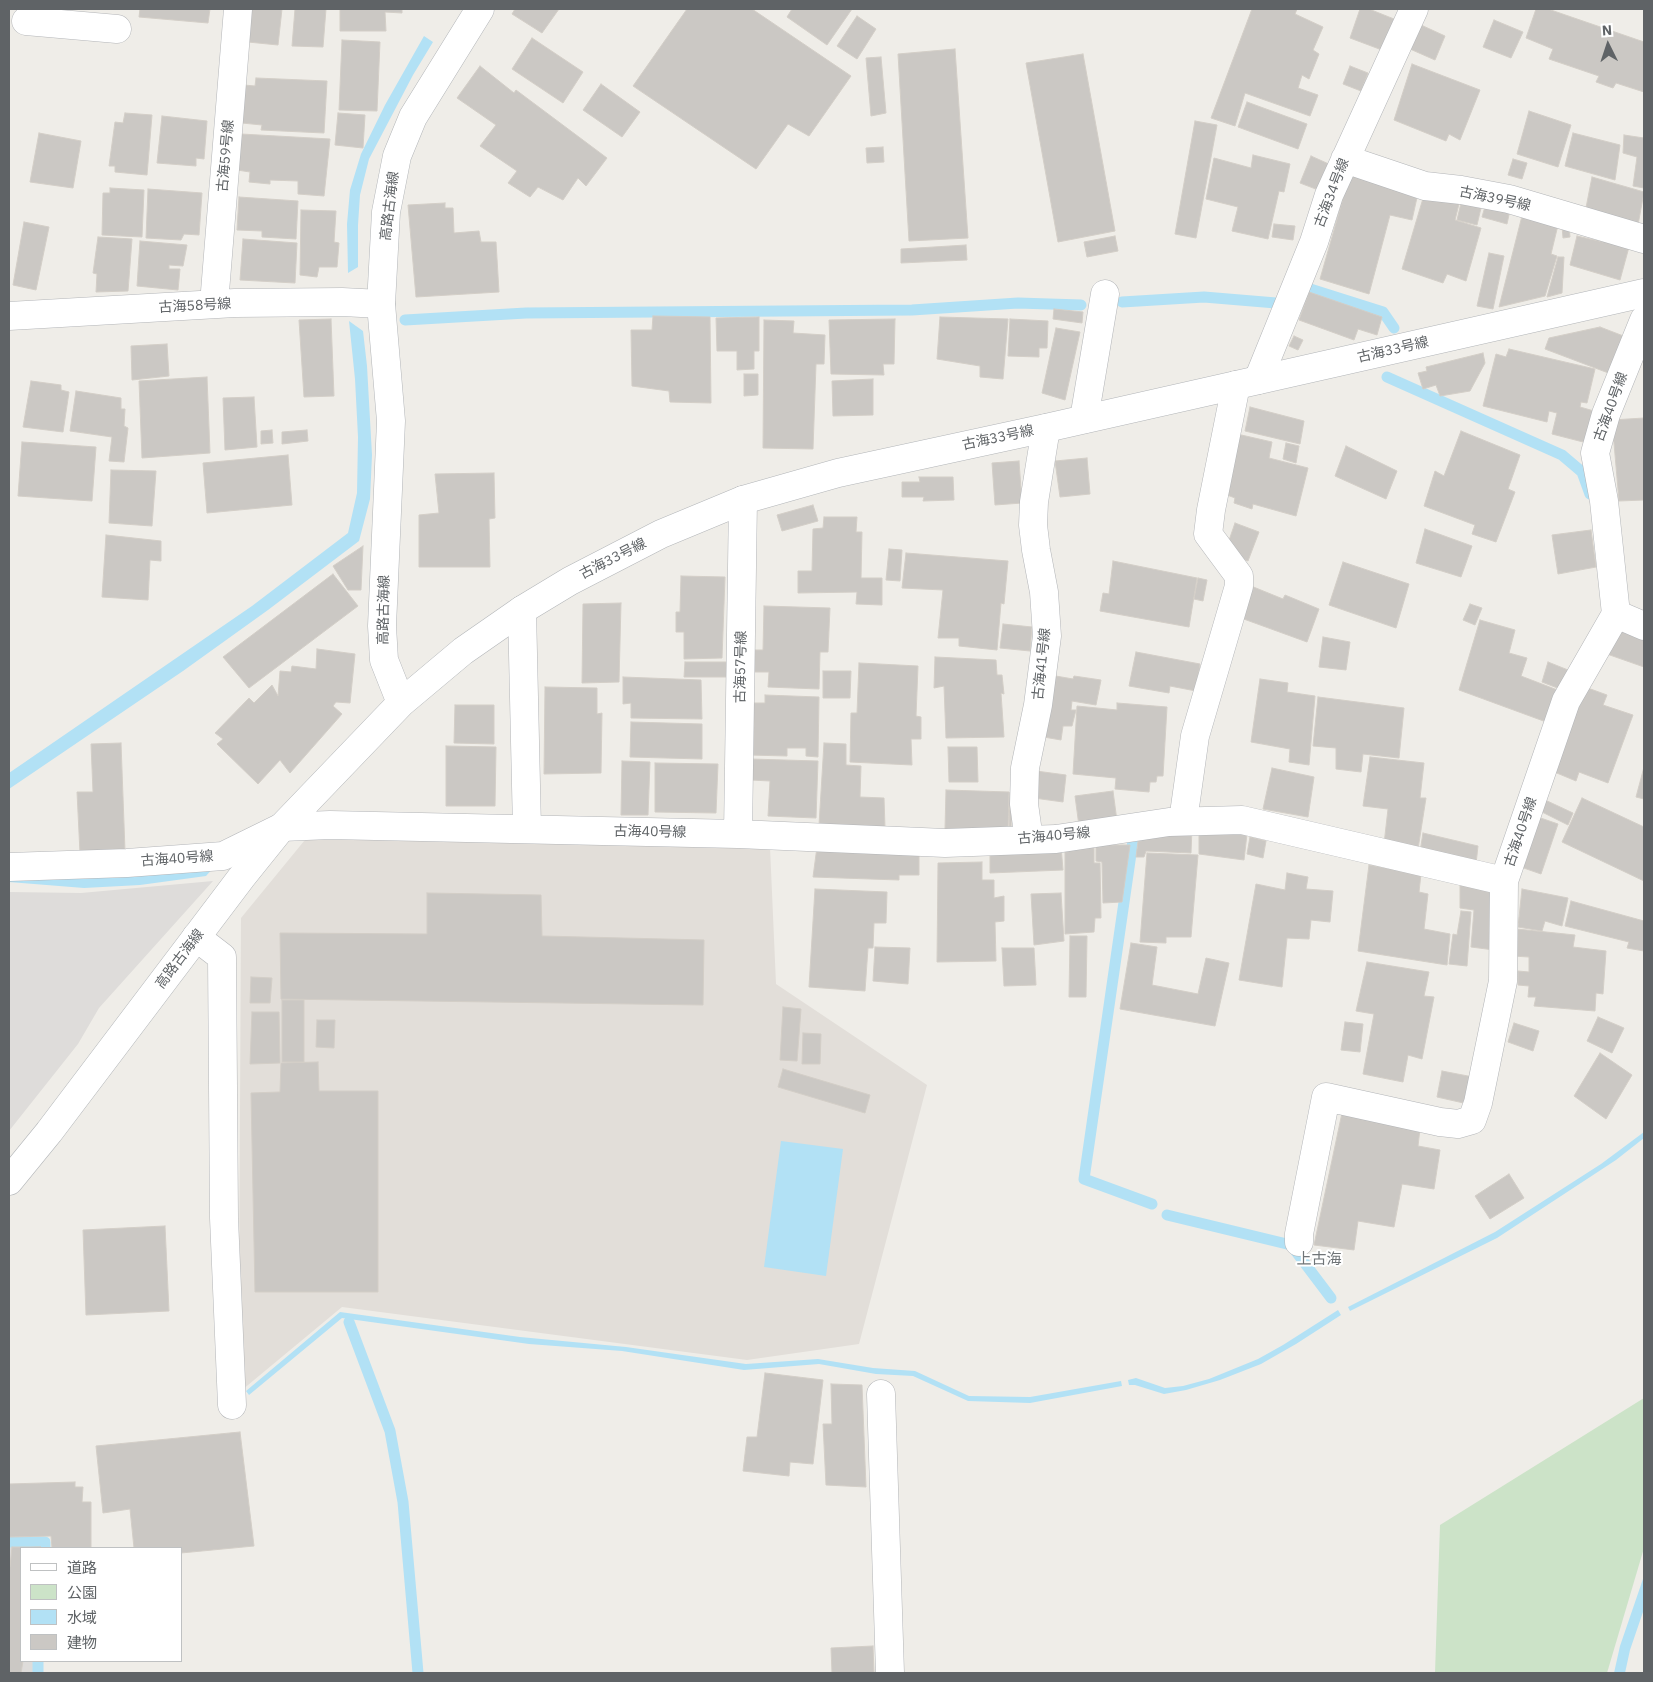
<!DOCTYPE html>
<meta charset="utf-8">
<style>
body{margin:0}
#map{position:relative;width:1653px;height:1682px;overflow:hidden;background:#efede8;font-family:"IBM Plex Sans","Noto Sans JP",sans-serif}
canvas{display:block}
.frame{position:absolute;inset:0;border:10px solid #5f6366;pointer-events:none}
.legend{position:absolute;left:20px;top:1547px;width:162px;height:115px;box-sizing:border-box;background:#fff;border:1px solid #bfc1c2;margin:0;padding:6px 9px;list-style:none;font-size:15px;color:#5f6366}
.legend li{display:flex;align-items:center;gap:10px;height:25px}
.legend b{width:25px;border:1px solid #bfc1c2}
.north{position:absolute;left:1583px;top:20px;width:50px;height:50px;-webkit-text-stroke:4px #fff;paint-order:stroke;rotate:356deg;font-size:14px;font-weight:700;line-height:20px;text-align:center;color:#5f6366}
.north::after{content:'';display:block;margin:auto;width:18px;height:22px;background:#5f6366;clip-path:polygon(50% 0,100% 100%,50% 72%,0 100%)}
</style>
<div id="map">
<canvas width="1653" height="1682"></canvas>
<div class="frame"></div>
<ul class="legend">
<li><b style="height:6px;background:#fff"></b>道路</li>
<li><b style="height:14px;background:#cce3c8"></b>公園</li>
<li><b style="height:14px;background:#b2e1f5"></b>水域</li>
<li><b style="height:14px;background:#cbc8c4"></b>建物</li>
</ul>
<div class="north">N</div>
</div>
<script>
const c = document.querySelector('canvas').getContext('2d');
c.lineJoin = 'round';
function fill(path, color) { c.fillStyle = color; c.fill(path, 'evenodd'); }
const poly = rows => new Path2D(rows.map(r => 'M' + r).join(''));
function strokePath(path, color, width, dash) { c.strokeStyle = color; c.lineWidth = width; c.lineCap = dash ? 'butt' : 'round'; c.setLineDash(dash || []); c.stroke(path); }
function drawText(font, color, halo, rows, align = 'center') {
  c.font = font + ' "IBM Plex Sans","Noto Sans JP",sans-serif'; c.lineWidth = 4; c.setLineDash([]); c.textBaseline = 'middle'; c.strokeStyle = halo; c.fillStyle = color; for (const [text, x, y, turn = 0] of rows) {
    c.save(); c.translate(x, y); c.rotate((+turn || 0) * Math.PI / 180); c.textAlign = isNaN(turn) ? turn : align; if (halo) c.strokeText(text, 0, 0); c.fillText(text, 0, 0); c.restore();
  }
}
fill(poly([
 [213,881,99,1008,78,1044,9,1131,9,892,81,893],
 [43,1544,43,1548,21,1548,21,1661,35,1661,34,1673,9,1673,9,1545]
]), '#dedcda');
fill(poly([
 [309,835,770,847,776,984,927,1085,859,1344,747,1360,342,1307,242,1390,239,1304,241,918]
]), '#e2ded9');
fill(poly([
 [1644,1398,1644,1548,1607,1673,1435,1673,1440,1525]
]), '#cce3c8');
fill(poly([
 [424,36,433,42,413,75,369,159,360,195,358,225,358,267,348,273,347,224,350,190,361,154,385,105],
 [349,321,363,331,367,366,372,455,370,499,359,541,268,610,183,671,9,789,9,773,252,606,348,533,357,493,358,437,355,379],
 [215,866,206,876,140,885,84,888,9,882,9,877],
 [1644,1132,1644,1138,1616,1160,1497,1238,1350,1311,1348,1307,1495,1232,1601,1164],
 [781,1141,843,1149,826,1276,764,1267],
 [1338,1310,1341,1315,1296,1344,1261,1364,1220,1380,1186,1390,1164,1394,1135,1385,1129,1385,1128,1380,1136,1378,1165,1388,1183,1386,1209,1379,1258,1359,1283,1345],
 [340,1312,520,1337,626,1347,746,1364,818,1359,873,1368,915,1371,969,1396,1030,1397,1121,1381,1122,1386,1030,1403,968,1401,913,1376,876,1374,819,1364,744,1370,622,1351,529,1344,342,1318,249,1395,246,1391],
 [1644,1576,1644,1609,1630,1650,1625,1673,1614,1673,1620,1646]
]), '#b2e1f5');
strokePath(poly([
 [1307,288,1383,312,1394,328],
 [1122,302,1204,297,1276,303],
 [405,320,526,313,912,310,1018,303,1081,305],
 [1387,377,1562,455,1582,472,1590,494],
 [1134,833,1084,1179,1152,1204],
 [1167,1215,1291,1245,1331,1298],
 [349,1322,390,1431,403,1502,418,1673],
 [9,1542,45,1542,45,1548],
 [38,1673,38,1661]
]), '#b2e1f5', 11);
const building = poly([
 [140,9,210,9,208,23,139,17,140,9],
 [251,9,282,9,278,45,248,42,251,9],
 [295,9,326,9,323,47,292,46,295,9],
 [340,9,402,9,402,13,385,12,386,31,340,31,340,9],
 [515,9,559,9,542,33,512,14,515,9],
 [687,9,752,9,851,76,809,136,788,124,756,169,633,86,687,9],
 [792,9,852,9,827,45,787,17,792,9],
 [1252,9,1297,9,1295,14,1323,27,1313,50,1319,54,1309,79,1302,75,1298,88,1318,95,1310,116,1245,93,1235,126,1211,118,1252,9],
 [1360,9,1369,9,1394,19,1382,50,1350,38,1360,9],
 [1536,9,1548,9,1644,42,1644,92,1616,83,1613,88,1596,82,1599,76,1549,59,1553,49,1526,38,1536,9],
 [857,16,876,29,857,59,837,46,857,16],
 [1494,20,1523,32,1511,58,1483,47,1494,20],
 [1421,25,1445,36,1435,60,1410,49,1421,25],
 [532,38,583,72,563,103,512,69,532,38],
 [342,40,380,42,377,111,339,110,342,40],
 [955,49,968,238,909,241,898,54,955,49],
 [1083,54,1115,231,1058,242,1026,63,1083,54],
 [881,57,886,113,871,116,866,58,881,57],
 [1412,64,1480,90,1460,140,1449,134,1446,141,1394,120,1412,64],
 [480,66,514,93,516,90,607,158,586,186,578,178,563,200,538,187,530,197,508,183,517,171,480,146,496,125,457,98,480,66],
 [1350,66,1368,73,1361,91,1343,84,1350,66],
 [256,78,327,81,324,133,261,130,262,125,242,123,244,85,255,86,256,78],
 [601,84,640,112,622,137,583,110,601,84],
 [1247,102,1307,124,1298,149,1238,127,1247,102],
 [1529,111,1571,125,1558,167,1517,154,1529,111],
 [125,113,152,115,147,175,115,172,115,166,109,166,115,122,123,123,125,113],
 [338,113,365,115,363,148,335,145,338,113],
 [162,116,207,121,204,159,196,158,196,166,157,163,162,116],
 [1195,121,1217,125,1196,238,1175,234,1195,121],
 [39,133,81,141,73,188,30,182,39,133],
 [1573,133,1620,145,1615,180,1565,166,1573,133],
 [241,134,330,139,324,196,298,194,298,181,270,180,270,184,249,182,250,172,237,170,241,134],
 [1624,135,1644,138,1644,188,1633,186,1637,157,1623,153,1624,135],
 [883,147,884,162,867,163,866,148,883,147],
 [1253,155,1290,164,1284,192,1279,191,1268,239,1232,231,1238,207,1206,199,1214,158,1251,168,1253,155],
 [1311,156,1331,165,1321,191,1300,183,1311,156],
 [1513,159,1527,163,1522,179,1508,175,1513,159],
 [1350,174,1418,193,1412,220,1390,215,1369,294,1320,279,1350,174],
 [1592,177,1644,192,1638,225,1585,213,1592,177],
 [110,188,144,190,142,237,102,235,103,193,110,193,110,188],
 [148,189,202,193,199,235,184,234,181,240,146,238,148,189],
 [1424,195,1459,204,1455,220,1481,228,1466,281,1447,274,1443,283,1402,269,1424,195],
 [239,197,298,201,296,239,262,237,262,231,237,230,239,197],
 [445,203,445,208,453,208,454,233,479,231,481,242,496,242,499,292,416,297,408,205,445,203],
 [1461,203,1481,208,1477,225,1457,220,1461,203],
 [1486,203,1510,210,1507,224,1482,217,1486,203],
 [301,210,336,211,334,242,339,243,337,267,319,267,317,277,300,275,301,210],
 [1523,212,1558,225,1551,254,1557,256,1545,296,1499,307,1523,212],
 [24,222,49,227,36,290,13,285,24,222],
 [1274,224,1295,226,1293,240,1272,237,1274,224],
 [1562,226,1569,226,1570,237,1563,238,1562,226],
 [1115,236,1118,251,1087,257,1084,242,1115,236],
 [1577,236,1603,242,1605,238,1629,247,1620,280,1570,265,1577,236],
 [98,237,132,239,128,291,96,292,97,274,93,273,98,237],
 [243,239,297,243,295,283,240,280,243,239],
 [140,241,187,245,183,266,169,265,169,269,180,269,178,290,137,286,140,241],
 [966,245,967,260,901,263,901,249,966,245],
 [1489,253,1504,256,1493,309,1477,306,1489,253],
 [1558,257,1564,257,1562,293,1547,297,1558,257],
 [1309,292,1382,317,1377,335,1358,329,1354,340,1299,320,1309,292],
 [1054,309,1083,312,1082,323,1053,319,1054,309],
 [653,316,710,317,711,403,670,402,669,391,632,386,631,330,652,330,653,316],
 [759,317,759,351,754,351,754,369,737,370,737,351,717,351,716,318,759,317],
 [940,317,1008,319,1003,379,980,377,980,366,937,359,940,317],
 [331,319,334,396,304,397,299,320,331,319],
 [895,319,894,364,883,364,884,375,831,374,829,320,895,319],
 [1010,319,1048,321,1047,348,1039,348,1039,357,1008,356,1010,319],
 [764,320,794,321,793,333,825,335,824,364,816,364,813,449,763,448,764,320],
 [1600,327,1626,337,1611,374,1545,349,1549,338,1600,327],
 [1056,328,1080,332,1065,400,1042,393,1056,328],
 [1294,336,1303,340,1298,350,1289,346,1294,336],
 [167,344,169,376,132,380,131,346,167,344],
 [1509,349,1595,369,1587,403,1581,402,1580,407,1594,411,1587,443,1552,434,1557,413,1549,411,1547,422,1483,406,1496,354,1506,357,1509,349],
 [1483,353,1485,363,1470,391,1440,396,1436,385,1423,389,1418,373,1427,371,1426,367,1483,353],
 [744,374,758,374,758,395,744,396,744,374],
 [207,377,210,453,142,458,139,381,207,377],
 [873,379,873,415,833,416,832,381,873,379],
 [31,381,61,385,61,390,69,392,63,432,23,427,31,381],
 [76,391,121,398,121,409,125,409,124,426,128,428,124,462,109,461,112,437,70,431,76,391],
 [254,397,257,447,225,450,223,398,254,397],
 [1250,407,1304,421,1300,444,1245,431,1250,407],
 [1644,418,1644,500,1619,501,1612,420,1644,418],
 [272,430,273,443,261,444,261,431,272,430],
 [307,430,308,441,282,444,282,432,307,430],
 [1461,431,1520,455,1508,489,1515,492,1496,542,1472,534,1475,525,1424,506,1435,471,1444,476,1461,431],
 [1237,434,1272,442,1269,458,1308,468,1296,516,1253,504,1252,509,1234,503,1235,498,1222,493,1237,434],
 [22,442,96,447,92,501,18,496,22,442],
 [1286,443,1299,446,1296,463,1283,459,1286,443],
 [1346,446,1397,471,1386,499,1335,476,1346,446],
 [288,455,292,505,207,513,203,463,288,455],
 [1087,458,1090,494,1060,497,1055,461,1087,458],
 [1019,461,1022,503,995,505,992,463,1019,461],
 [111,470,156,471,152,526,109,523,111,470],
 [494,473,495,518,489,519,490,567,419,567,419,515,439,513,435,474,494,473],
 [919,477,953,477,954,500,923,501,924,497,902,497,902,482,920,482,919,477],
 [813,505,818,521,782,531,777,515,813,505],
 [824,517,857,517,856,532,862,532,861,578,882,578,882,605,856,604,857,592,798,593,798,571,812,571,813,529,823,528,824,517],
 [1235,523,1259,532,1248,561,1225,552,1235,523],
 [1425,529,1472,546,1461,577,1416,563,1425,529],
 [1591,530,1596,567,1558,574,1552,535,1591,530],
 [106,535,161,541,161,561,150,560,148,600,102,597,106,535],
 [363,546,361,590,348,590,333,566,363,546],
 [889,549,902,550,900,581,886,580,889,549],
 [906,553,1008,561,1004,604,1001,603,997,650,959,646,959,638,938,638,943,590,902,588,906,553],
 [1113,561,1197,578,1189,627,1100,611,1103,593,1109,594,1113,561],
 [1343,562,1409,584,1396,628,1329,605,1343,562],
 [333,574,358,606,249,688,223,657,333,574],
 [681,576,725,577,722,658,684,659,684,632,676,632,676,612,680,612,681,576],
 [1198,578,1207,580,1203,601,1194,599,1198,578],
 [1251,586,1283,599,1285,595,1319,609,1307,642,1241,618,1251,586],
 [621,603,619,682,582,683,583,604,621,603],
 [1470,604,1482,608,1475,625,1463,620,1470,604],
 [764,606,830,608,828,652,820,652,819,689,768,687,769,672,754,672,755,650,763,650,764,606],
 [1480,620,1515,630,1509,653,1527,658,1521,676,1560,691,1549,723,1459,690,1480,620],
 [1003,624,1032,627,1030,651,1000,648,1003,624],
 [1617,628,1644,637,1644,667,1607,654,1617,628],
 [1323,637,1350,642,1346,670,1319,667,1323,637],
 [317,649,355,654,350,703,336,702,333,706,342,714,290,773,280,760,258,784,217,744,223,739,215,733,249,698,254,703,272,685,278,696,280,671,291,672,292,666,316,669,317,649],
 [1136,652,1200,664,1196,691,1170,686,1169,693,1129,686,1136,652],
 [935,657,996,660,997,675,1002,675,1004,694,1001,693,1004,737,946,738,944,686,934,688,935,657],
 [685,662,728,662,727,677,684,677,685,662],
 [1548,662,1568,670,1560,689,1542,682,1548,662],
 [859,663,918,666,916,716,921,717,921,739,911,739,912,765,850,762,851,713,857,713,859,663],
 [823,671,851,671,850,698,823,698,823,671],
 [1050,675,1073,679,1074,676,1101,680,1096,705,1072,701,1071,710,1076,710,1072,726,1063,726,1061,740,1038,736,1050,675],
 [623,677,701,680,702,719,631,718,631,703,623,704,623,677],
 [1260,679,1288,683,1287,692,1315,696,1309,765,1289,762,1290,749,1251,742,1260,679],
 [545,687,597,688,597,714,602,713,601,773,544,774,545,687],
 [1585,687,1607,695,1603,705,1633,715,1608,783,1579,772,1576,781,1552,771,1585,687],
 [765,695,819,697,818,757,806,756,806,748,787,748,787,756,749,755,748,728,754,727,753,703,765,703,765,695],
 [1318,697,1404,708,1399,758,1363,754,1361,772,1336,769,1336,748,1313,746,1318,697],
 [1117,703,1167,707,1163,776,1157,776,1156,782,1150,782,1149,792,1115,789,1116,778,1073,774,1077,706,1117,710,1117,703],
 [455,705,494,705,494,744,454,743,455,705],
 [631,722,702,724,702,759,630,757,631,722],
 [121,743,125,851,80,853,77,792,93,792,91,744,121,743],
 [824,743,846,744,846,765,861,766,860,797,884,798,885,828,819,825,824,743],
 [446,746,496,747,495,806,446,806,446,746],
 [948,747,977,747,978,782,949,782,948,747],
 [1370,757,1424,763,1420,798,1426,798,1418,849,1384,844,1388,809,1363,806,1370,757],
 [751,759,818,761,816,818,768,816,770,781,751,780,751,759],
 [622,761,650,762,648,815,621,815,622,761],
 [655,763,718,764,716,813,655,812,655,763],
 [1644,767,1644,799,1636,797,1644,767],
 [1272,768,1314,777,1308,817,1263,809,1272,768],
 [1036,771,1066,775,1063,802,1034,798,1036,771],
 [946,790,1009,792,1008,831,945,829,946,790],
 [1113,791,1117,821,1079,826,1075,796,1113,791],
 [1010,793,1012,793,1011,830,1009,830,1010,793],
 [1582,798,1644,827,1644,881,1562,842,1582,798],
 [1543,799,1573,813,1568,825,1538,810,1543,799],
 [1532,815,1558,824,1541,874,1518,866,1532,815],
 [1199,827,1247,834,1244,860,1199,854,1199,827],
 [1192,828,1191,853,1146,851,1144,857,1136,857,1139,834,1192,828],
 [1423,833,1478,846,1476,864,1420,852,1423,833],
 [1250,837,1266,841,1263,858,1247,854,1250,837],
 [1094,840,1094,863,1100,863,1101,918,1095,918,1094,932,1065,934,1065,842,1094,840],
 [1096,845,1130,845,1122,902,1103,903,1102,862,1096,861,1096,845],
 [1061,846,1063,870,990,873,990,850,1061,846],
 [817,847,919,849,919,875,899,875,899,880,813,877,817,847],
 [1147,853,1198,855,1191,937,1166,937,1166,943,1140,942,1147,853],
 [982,862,982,880,994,880,994,898,1004,896,1004,921,995,922,996,961,937,962,938,863,982,862],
 [1369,865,1421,874,1419,892,1428,894,1424,929,1450,934,1447,965,1358,951,1369,865],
 [1287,873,1308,877,1306,889,1333,891,1330,922,1311,920,1309,939,1287,938,1282,987,1239,980,1256,884,1285,890,1287,873],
 [1460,883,1497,888,1494,950,1471,947,1474,910,1460,908,1460,883],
 [815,889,887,892,886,923,874,923,873,948,868,948,865,991,809,987,815,889],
 [1522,889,1568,898,1562,926,1545,921,1542,931,1518,927,1522,889],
 [427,893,541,895,542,936,704,940,703,1005,281,999,280,933,427,934,427,893],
 [1061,893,1064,941,1034,945,1031,894,1061,893],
 [1571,901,1644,921,1644,951,1627,948,1629,942,1565,926,1571,901],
 [1461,911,1471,912,1467,966,1449,964,1453,934,1457,935,1461,911],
 [1517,929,1575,935,1573,947,1606,951,1603,994,1596,993,1595,1011,1534,1006,1536,997,1528,997,1529,986,1518,985,1518,971,1529,972,1529,957,1512,956,1517,929],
 [1070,936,1087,936,1086,997,1069,997,1070,936],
 [1131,943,1157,947,1152,985,1198,994,1206,958,1229,963,1215,1026,1120,1009,1131,943],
 [875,947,910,948,908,984,873,981,875,947],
 [1002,948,1034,948,1036,985,1004,986,1002,948],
 [1367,962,1429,972,1424,996,1434,997,1422,1059,1408,1055,1403,1082,1363,1074,1374,1014,1356,1011,1367,962],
 [251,977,272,978,270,1003,250,1003,251,977],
 [282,1000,304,1000,304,1062,282,1062,282,1000],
 [783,1007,801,1009,797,1061,780,1060,783,1007],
 [252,1012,279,1012,280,1063,250,1064,252,1012],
 [1598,1017,1624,1028,1612,1053,1587,1041,1598,1017],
 [317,1020,335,1020,334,1048,316,1047,317,1020],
 [1345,1022,1363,1024,1360,1052,1341,1050,1345,1022],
 [1514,1023,1539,1031,1533,1051,1508,1042,1514,1023],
 [803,1033,821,1034,820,1064,802,1064,803,1033],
 [1600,1053,1632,1075,1606,1119,1574,1096,1600,1053],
 [318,1062,319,1091,378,1091,378,1292,255,1292,251,1093,280,1092,281,1063,318,1062],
 [783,1069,870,1095,865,1113,778,1087,783,1069],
 [1442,1071,1473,1077,1468,1104,1437,1097,1442,1071],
 [1342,1113,1420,1129,1418,1146,1440,1150,1434,1189,1402,1184,1394,1227,1358,1221,1354,1250,1314,1245,1342,1113],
 [1509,1174,1524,1198,1490,1219,1475,1196,1509,1174],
 [165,1226,169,1311,86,1315,83,1230,165,1226],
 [765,1373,823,1380,813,1464,790,1462,789,1476,743,1471,747,1437,757,1437,765,1373],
 [831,1384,862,1385,866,1487,826,1485,823,1424,832,1424,831,1384],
 [240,1432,254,1546,181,1553,181,1548,134,1548,130,1509,103,1513,96,1446,240,1432],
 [75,1482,75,1487,83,1487,82,1502,91,1502,91,1548,52,1548,51,1536,9,1537,9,1484,75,1482],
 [12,1547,41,1547,21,1548,21,1661,23,1661,21,1673,9,1673,9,1567,10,1567,12,1547],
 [873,1646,874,1673,832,1673,831,1648,873,1646]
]);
fill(building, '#cbc8c4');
strokePath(building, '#d3cec7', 1);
const street = poly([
 [26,21,117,29],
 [1345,159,1425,186,1461,190,1509,199,1644,239],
 [214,304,238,9],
 [9,316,235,303,342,302,381,304],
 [1258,380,1314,242,1329,195,1414,9],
 [1084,419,1105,294],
 [522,610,527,829],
 [1616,614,1644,626],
 [1183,821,1195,736,1239,586,1239,576,1208,534,1211,510,1236,385],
 [738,834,743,500],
 [1029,840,1024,804,1025,768,1038,705,1047,636,1044,592,1036,550,1033,525,1034,502,1046,428],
 [9,867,127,863,223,856,282,827,330,825,738,834,945,843,1056,839,1169,822,1242,820,1504,881,1566,701,1616,614,1604,501,1595,453,1606,414,1644,320],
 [196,937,222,957,224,1218,232,1405],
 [1299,1242,1299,1234,1326,1097,1440,1122,1458,1124,1472,1120,1478,1103,1503,981,1504,881],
 [881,1394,890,1673]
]);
const secondary = poly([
 [401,703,384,660,382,626,391,421,381,304,386,212,397,156,413,117,480,9],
 [9,1181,49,1132,241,878,282,827,401,703,463,651,522,610,570,581,661,534,743,500,838,473,1046,428,1644,293]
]);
strokePath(street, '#b3b5b8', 29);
strokePath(secondary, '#b2b5b8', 29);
strokePath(street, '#fff', 28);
strokePath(secondary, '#fff', 28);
drawText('14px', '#5f6366', '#fff', [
 ["古海59号線",226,156,-85],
 ["古海34号線",1332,193,-69],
 ["古海39号線",1495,199,12],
 ["高路古海線",390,206,-83],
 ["古海58号線",195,306,-3],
 ["古海33号線",1393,350,-13],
 ["古海40号線",1611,407,-70],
 ["古海33号線",998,438,-12],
 ["古海33号線",613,559,-27],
 ["高路古海線",384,610,-89],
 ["古海41号線",1042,664,-84],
 ["古海57号線",741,667,-89],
 ["古海40号線",650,832,1],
 ["古海40号線",1521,832,-71],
 ["古海40号線",1054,836,-5],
 ["古海40号線",177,859,-4],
 ["高路古海線",180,959,-53]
]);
drawText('15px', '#707578', '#fff', [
 ["上古海",1319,1260]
]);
</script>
